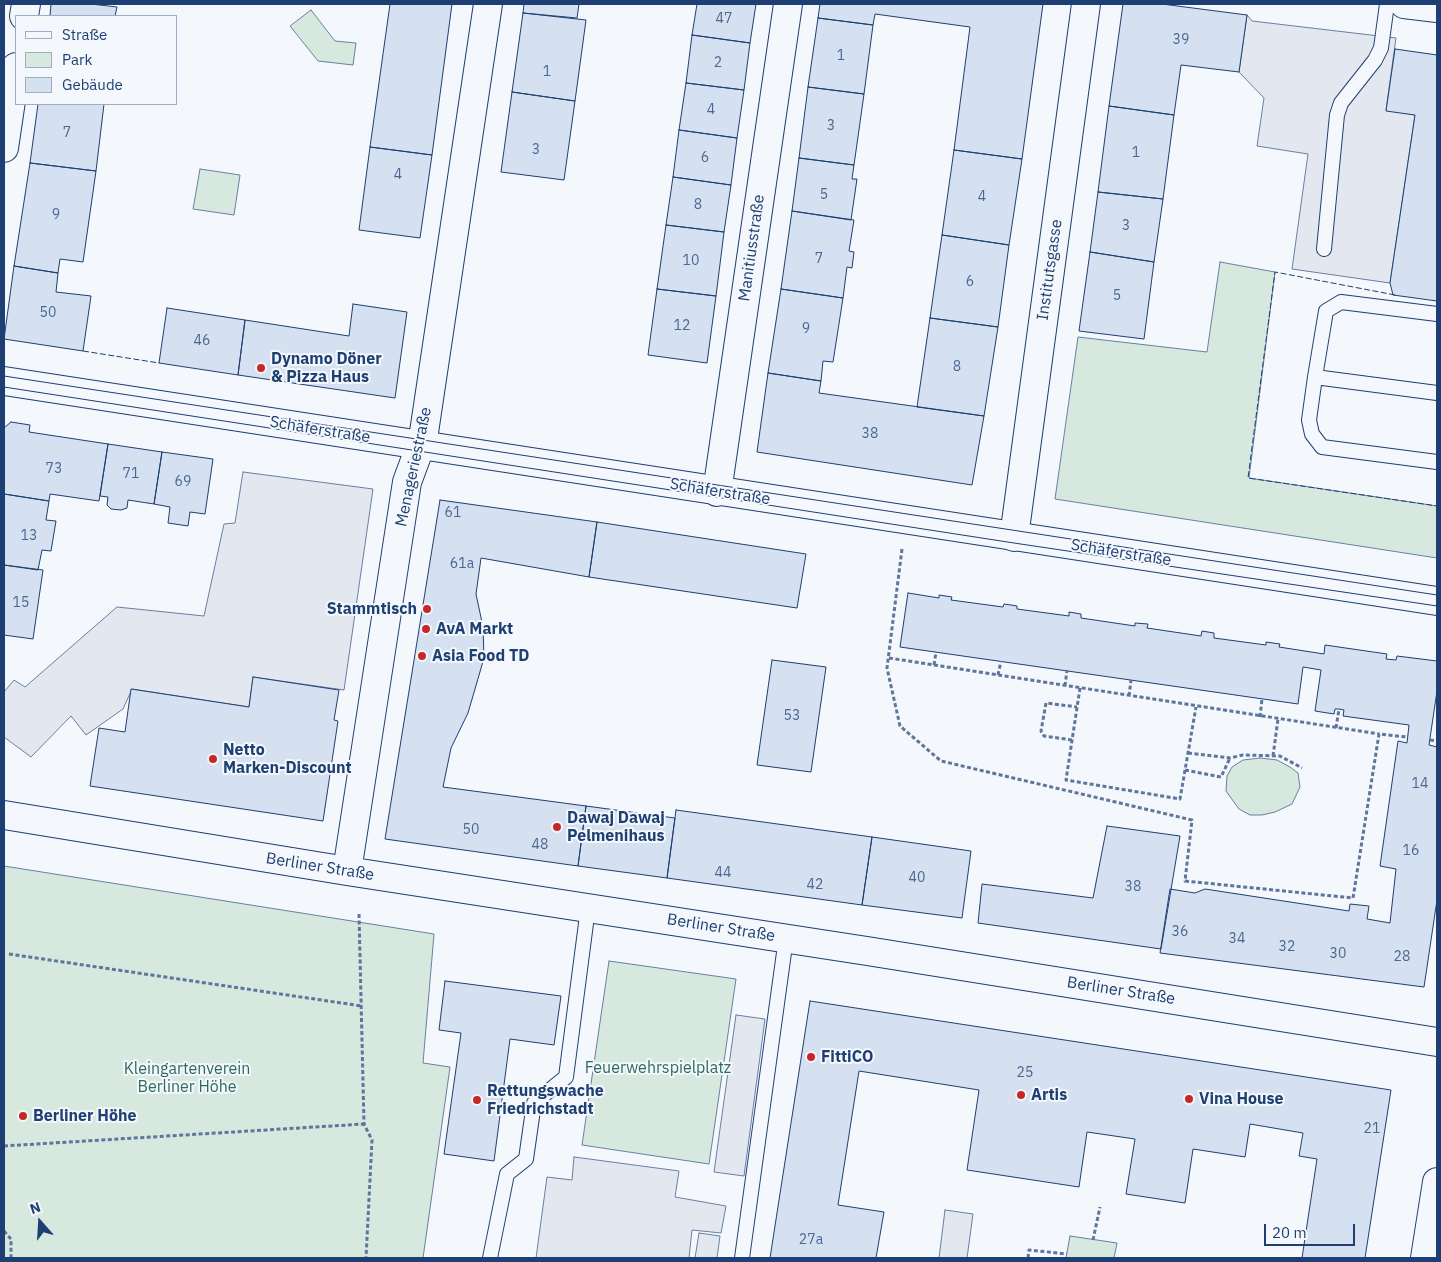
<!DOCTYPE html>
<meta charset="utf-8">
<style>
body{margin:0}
#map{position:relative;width:1441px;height:1262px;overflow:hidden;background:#f4f7fb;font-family:"IBM Plex Sans",sans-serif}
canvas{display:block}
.frame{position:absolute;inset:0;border:5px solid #1d3f73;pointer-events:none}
.legend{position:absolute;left:15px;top:15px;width:162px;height:90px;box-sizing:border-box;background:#f4f7fb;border:1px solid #9eadc5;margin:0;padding:6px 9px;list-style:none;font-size:15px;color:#1d3f73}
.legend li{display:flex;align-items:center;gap:10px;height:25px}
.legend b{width:25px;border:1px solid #9eadc5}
.north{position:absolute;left:15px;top:1197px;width:50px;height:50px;-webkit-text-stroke:4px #f4f7fb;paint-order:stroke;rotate:341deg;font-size:14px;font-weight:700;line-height:20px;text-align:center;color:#1d3f73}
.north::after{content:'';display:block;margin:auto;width:18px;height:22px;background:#1d3f73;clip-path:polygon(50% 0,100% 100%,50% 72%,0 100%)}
.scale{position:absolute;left:1264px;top:1224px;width:91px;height:22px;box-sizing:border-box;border:2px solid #1d3f73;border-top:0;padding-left:6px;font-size:15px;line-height:18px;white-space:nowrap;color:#1d3f73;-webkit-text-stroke:4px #f4f7fb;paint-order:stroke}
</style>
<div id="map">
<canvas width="1441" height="1262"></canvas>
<div class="frame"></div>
<ul class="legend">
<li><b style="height:6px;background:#f4f7fb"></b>Straße</li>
<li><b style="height:14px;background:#d7e8df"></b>Park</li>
<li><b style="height:14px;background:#d5e0f0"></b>Gebäude</li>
</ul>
<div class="north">N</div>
<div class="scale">20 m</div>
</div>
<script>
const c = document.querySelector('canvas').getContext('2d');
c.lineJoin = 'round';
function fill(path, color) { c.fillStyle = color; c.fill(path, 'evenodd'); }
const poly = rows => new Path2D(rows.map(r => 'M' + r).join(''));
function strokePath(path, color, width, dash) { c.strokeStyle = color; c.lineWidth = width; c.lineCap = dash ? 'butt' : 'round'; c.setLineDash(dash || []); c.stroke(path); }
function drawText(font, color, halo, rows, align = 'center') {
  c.font = font + ' "IBM Plex Sans",sans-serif'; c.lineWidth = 4; c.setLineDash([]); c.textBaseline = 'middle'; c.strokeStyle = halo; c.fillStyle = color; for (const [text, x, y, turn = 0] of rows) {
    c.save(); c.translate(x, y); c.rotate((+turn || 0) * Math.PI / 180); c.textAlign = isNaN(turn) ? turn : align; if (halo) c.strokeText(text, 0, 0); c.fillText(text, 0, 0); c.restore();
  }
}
const green = poly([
 [311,10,335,41,356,43,353,65,318,61,290,26,311,10],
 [200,169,240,175,234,215,193,209,200,169],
 [1220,262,1275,272,1249,478,1437,506,1437,558,1055,499,1078,337,1207,352,1220,262],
 [1260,758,1277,760,1290,767,1298,773,1300,787,1292,804,1275,812,1262,815,1250,815,1239,809,1226,791,1227,776,1232,767,1243,760,1260,758],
 [4,866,434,934,423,1063,450,1067,423,1258,4,1258,4,866],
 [609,961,736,979,709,1164,582,1145,609,961],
 [1070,1236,1117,1243,1114,1258,1066,1258,1070,1236]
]);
fill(green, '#d7e8df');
strokePath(green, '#687fa3', 1);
const parking = poly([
 [1247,15,1252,21,1396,38,1386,110,1415,115,1390,283,1292,269,1308,154,1257,146,1264,98,1239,72,1247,15],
 [243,472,373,489,344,690,253,677,249,707,132,689,123,709,86,735,71,716,31,757,4,737,4,692,14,680,25,687,117,607,204,616,224,524,235,523,243,472],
 [736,1015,765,1019,744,1176,714,1172,736,1015],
 [574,1157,679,1171,675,1197,726,1206,721,1233,692,1230,689,1258,536,1258,547,1177,572,1180,574,1157],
 [945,1210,973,1214,967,1258,939,1258,945,1210],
 [699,1233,720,1236,717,1258,695,1258,699,1233]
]);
fill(parking, '#e3e8f0');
strokePath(parking, '#687fa3', 1);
const building = poly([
 [51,4,91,4,117,7,115,16,50,16,51,4],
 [390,4,452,4,432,155,370,147,390,4],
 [524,4,579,4,577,18,523,13,524,4],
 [697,4,756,4,750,43,692,35,697,4],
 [820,4,1043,4,1022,159,954,150,970,27,875,14,873,25,818,18,820,4],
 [1123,4,1162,4,1247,15,1239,72,1181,65,1174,115,1109,106,1123,4],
 [523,13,586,20,575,101,512,92,523,13],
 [818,18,873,25,864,94,808,87,818,18],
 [692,35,750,43,744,90,686,83,692,35],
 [1395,49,1437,55,1437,301,1393,295,1390,283,1415,115,1386,111,1395,49],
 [686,83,744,90,737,138,679,130,686,83],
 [808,87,864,94,854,165,799,158,808,87],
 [512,92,575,101,564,180,501,172,512,92],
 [38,104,104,104,96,171,30,163,38,104],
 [1109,106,1174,115,1163,199,1098,192,1109,106],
 [679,130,737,138,731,185,673,177,679,130],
 [370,147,432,155,420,238,359,230,370,147],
 [954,150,1022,159,1009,245,942,235,954,150],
 [799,158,854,165,852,179,857,179,851,220,792,211,799,158],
 [30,163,96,171,83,262,60,259,58,273,14,266,30,163],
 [673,177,731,185,724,232,666,225,673,177],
 [1098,192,1163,199,1154,262,1090,252,1098,192],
 [792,211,854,220,849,251,854,252,852,268,847,267,843,298,781,289,792,211],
 [666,225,724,232,716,296,657,289,666,225],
 [942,235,1009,245,998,327,930,318,942,235],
 [1090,252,1154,262,1144,339,1079,331,1090,252],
 [14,266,58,273,56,292,91,296,83,351,4,339,14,266],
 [657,289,716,296,707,363,648,355,657,289],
 [781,289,843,298,833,362,823,361,821,381,768,373,781,289],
 [353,304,407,312,395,398,238,375,245,320,349,336,353,304],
 [167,308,245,320,238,375,159,363,167,308],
 [930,318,998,327,984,416,917,407,930,318],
 [768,373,821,381,819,393,984,416,972,485,757,452,768,373],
 [11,422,30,425,29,432,108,444,99,501,50,494,49,501,4,494,4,428,11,422],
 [108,444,162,452,154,504,128,500,127,508,121,510,111,509,107,505,108,497,100,496,108,444],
 [162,452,213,459,205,514,190,512,188,526,168,523,170,507,154,504,162,452],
 [4,494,49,501,46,520,56,521,51,551,42,550,38,570,4,565,4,494],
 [440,500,597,522,589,577,481,558,476,594,483,627,484,658,468,713,451,748,443,787,586,806,578,866,385,839,440,500],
 [597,522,806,554,797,608,589,577,597,522],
 [4,565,43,570,33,639,4,635,4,565],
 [908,593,939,598,939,595,952,597,951,600,1003,607,1004,604,1011,605,1017,606,1017,609,1069,616,1069,612,1081,614,1081,618,1135,626,1135,623,1148,624,1147,628,1201,636,1202,631,1214,633,1214,638,1266,645,1266,642,1280,644,1279,647,1324,654,1325,645,1387,654,1386,659,1396,660,1397,656,1437,661,1437,691,1429,745,1437,747,1437,900,1424,987,1160,953,1170,889,1195,893,1205,889,1349,911,1350,904,1369,906,1367,919,1390,923,1396,869,1380,866,1398,741,1407,743,1409,725,1343,716,1344,710,1339,709,1335,709,1334,714,1315,711,1321,670,1303,667,1298,704,900,647,908,593],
 [772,660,826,667,811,772,757,765,772,660],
 [253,677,339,690,334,720,338,721,323,821,90,786,99,728,125,732,131,689,249,707,253,677],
 [586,806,675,818,667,878,578,866,586,806],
 [676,810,872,837,862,905,667,878,676,810],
 [1107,826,1180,836,1161,949,978,923,982,884,1093,898,1107,826],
 [872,837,971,851,962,918,862,905,872,837],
 [445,981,561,996,554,1045,510,1039,494,1161,444,1154,461,1033,439,1030,445,981],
 [810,1001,1391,1090,1365,1258,1302,1258,1317,1159,1299,1156,1303,1133,1250,1124,1245,1157,1193,1149,1185,1203,1126,1194,1135,1139,1087,1132,1079,1187,967,1170,979,1090,859,1071,838,1205,884,1212,876,1258,770,1258,810,1001]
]);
fill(building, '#d5e0f0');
strokePath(building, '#1d3f73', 1);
const lane = poly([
 [1324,249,1337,115,1341,103,1375,60,1381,48,1387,4],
 [1437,314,1341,302,1326,311,1315,377,1437,393],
 [1315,377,1309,420,1312,434,1322,447,1437,462],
 [490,1258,507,1174,526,1159,534,1103,566,1077,588,908],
 [742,1258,786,938]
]);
const street = poly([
 [1404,4,1437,8],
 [24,16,26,4],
 [4,148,16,67],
 [717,492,788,4],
 [1014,537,1086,4],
 [4,815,347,871,867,951,1437,1042],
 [347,871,407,482,423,439,488,4],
 [1425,1258,1437,1182]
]);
const secondary = poly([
 [4,381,1437,601]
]);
strokePath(lane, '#1d3f73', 16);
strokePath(street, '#1d3f73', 30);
strokePath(secondary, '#1d3f73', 30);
strokePath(poly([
 [902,549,887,668,900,726,941,761,1192,820,1185,881,1353,898,1379,734,1407,737],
 [889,658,1379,734],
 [934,665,936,652],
 [998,675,1001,661],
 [1065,686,1067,670],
 [1080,688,1066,780,1180,799,1196,707],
 [1129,696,1131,680],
 [1260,717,1262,699],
 [1336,728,1339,709],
 [1072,740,1044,736,1041,731,1046,703,1077,707],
 [1430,740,1437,741],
 [1188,753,1230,758,1243,755,1280,756,1302,768],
 [1273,756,1278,719],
 [1185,770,1221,777,1230,758],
 [359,914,364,1124,372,1140,366,1258],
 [9,954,362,1006],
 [4,1146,364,1124],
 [4,1231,11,1239,11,1258],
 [1093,1240,1100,1207],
 [1028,1258,1029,1250,1067,1254]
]), '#5e769c', 3, [4, 2.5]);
strokePath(lane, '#f4f7fb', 14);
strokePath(street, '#f4f7fb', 28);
strokePath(secondary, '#f4f7fb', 28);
strokePath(poly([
 [4,376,1437,595],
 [4,387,1014,543,1437,606]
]), '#1d3f73', 1);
strokePath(poly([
 [1395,295,1275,272,1248,478,1437,506],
 [83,351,159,363]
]), '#1d3f73', 1, [6, 2.5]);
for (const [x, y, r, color] of [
 [261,368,5,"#c62828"],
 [427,609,5,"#c62828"],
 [426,629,5,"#c62828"],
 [422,656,5,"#c62828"],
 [213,759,5,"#c62828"],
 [557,827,5,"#c62828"],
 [811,1057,5,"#c62828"],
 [1021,1095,5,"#c62828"],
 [1189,1099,5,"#c62828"],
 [477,1100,5,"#c62828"],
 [23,1116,5,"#c62828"]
]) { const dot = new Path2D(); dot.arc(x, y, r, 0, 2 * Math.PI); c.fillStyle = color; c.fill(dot); strokePath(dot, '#f4f7fb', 2); }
drawText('14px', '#4b6792', null, [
 ["47",724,19],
 ["39",1181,40],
 ["1",841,56],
 ["2",718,63],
 ["1",547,72],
 ["4",711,110],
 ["3",831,126],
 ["7",67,133],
 ["3",536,150],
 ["1",1136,153],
 ["6",705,158],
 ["4",398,175],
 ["5",824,195],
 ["4",982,197],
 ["8",698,205],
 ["9",56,215],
 ["3",1126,226],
 ["7",819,259],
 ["10",691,261],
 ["6",970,282],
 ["5",1117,296],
 ["50",48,313],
 ["12",682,326],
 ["9",806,329],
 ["46",202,341],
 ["8",957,367],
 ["38",870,434],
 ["73",54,469],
 ["71",131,474],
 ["69",183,482],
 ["61",453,513],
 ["13",29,536],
 ["61a",462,564],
 ["15",21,603],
 ["53",792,716],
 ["14",1420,784],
 ["50",471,830],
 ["48",540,845],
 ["16",1411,851],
 ["44",723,873],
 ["40",917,878],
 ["42",815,885],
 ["38",1133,887],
 ["36",1180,932],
 ["34",1237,939],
 ["32",1287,947],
 ["30",1338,954],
 ["28",1402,957],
 ["25",1025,1073],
 ["21",1372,1129],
 ["27a",811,1240]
]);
drawText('16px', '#1d3f73', '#f4f7fb', [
 ["Manitiusstraße",752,248,-82],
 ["Institutsgasse",1050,270,-82],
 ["Schäferstraße",320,430,9],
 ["Menageriestraße",414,467,-78],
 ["Schäferstraße",720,492,9],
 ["Schäferstraße",1121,553,9],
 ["Berliner Straße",320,867,9],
 ["Berliner Straße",721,928,9],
 ["Berliner Straße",1121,991,9]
]);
drawText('bold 16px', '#1d3f73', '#f4f7fb', [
 ["Dynamo Döner",271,359],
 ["& Pizza Haus",271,377],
 ["Stammtisch",417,609,"right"],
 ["AvA Markt",436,629],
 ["Asia Food TD",432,656],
 ["Netto",223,750],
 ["Marken-Discount",223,768],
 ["Dawaj Dawaj",567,818],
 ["Pelmenihaus",567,836],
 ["FittiCO",821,1057],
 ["Rettungswache",487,1091],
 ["Friedrichstadt",487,1109],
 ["Artis",1031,1095],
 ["Vina House",1199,1099],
 ["Berliner Höhe",33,1116]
], 'left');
drawText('16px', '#2c6c60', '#f4f7fb', [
 ["Feuerwehrspielplatz",658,1068],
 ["Kleingartenverein",187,1069],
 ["Berliner Höhe",187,1087]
]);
</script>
